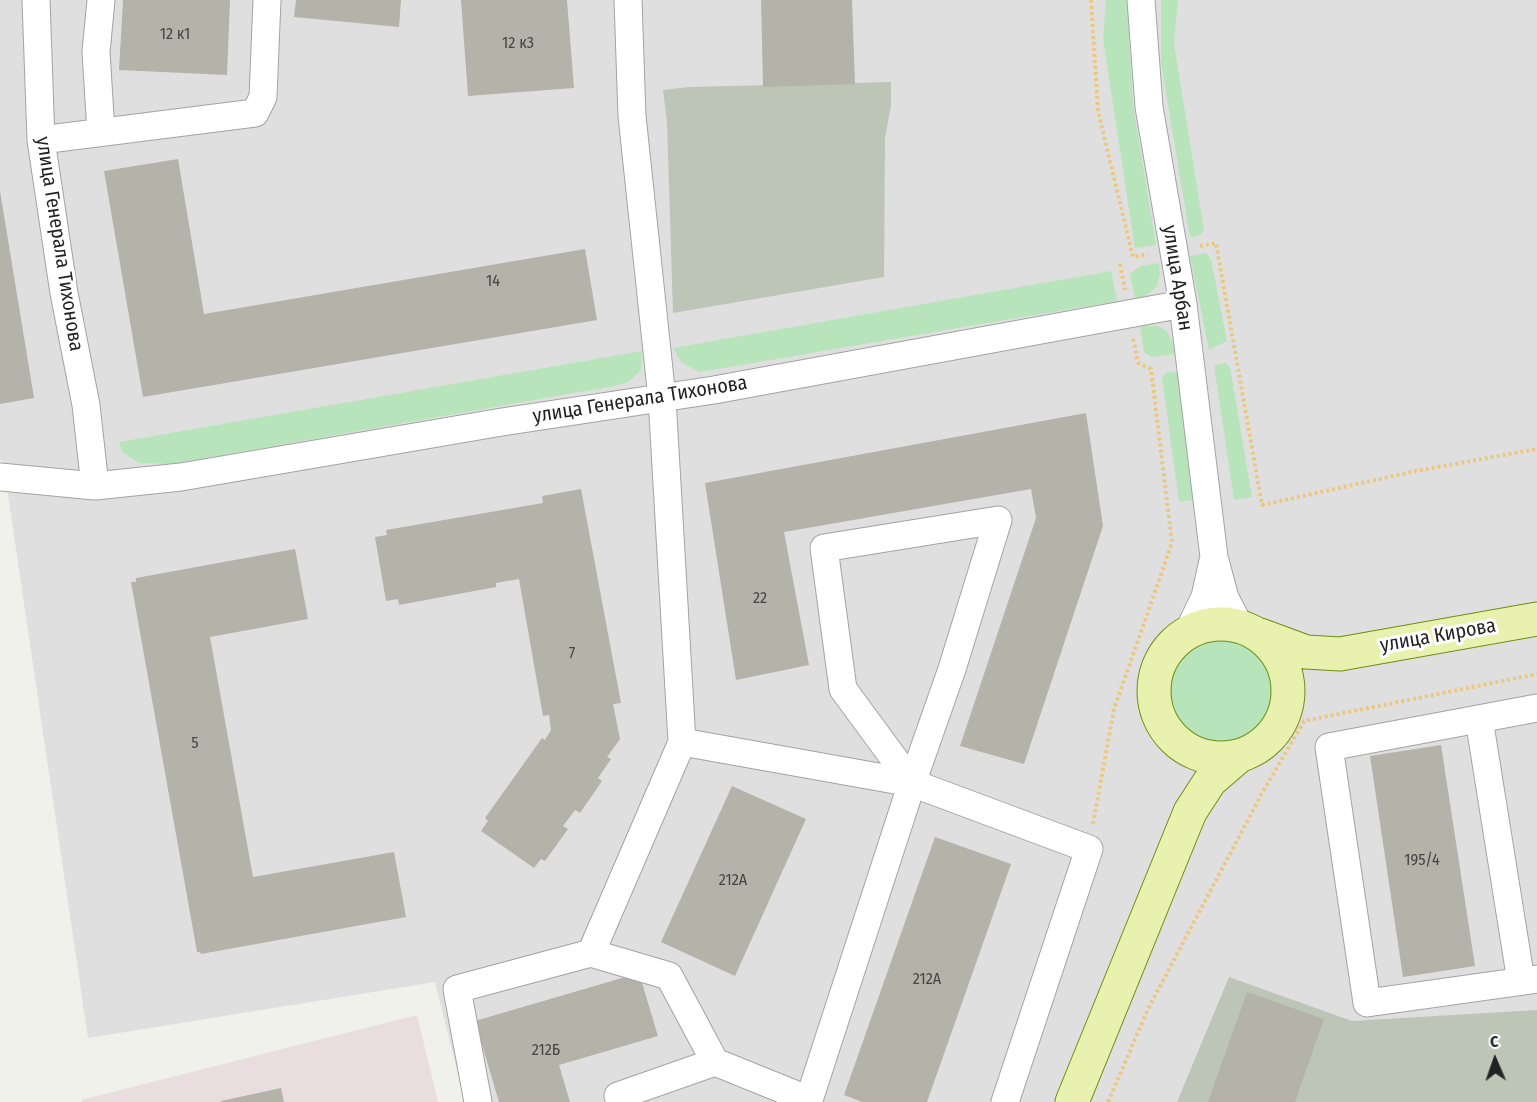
<!DOCTYPE html>
<meta charset="utf-8">
<style>
body{margin:0}
#map{position:relative;width:1537px;height:1102px;overflow:hidden;background:#eff1ea;font-family:"Fira Sans Condensed",sans-serif}
canvas{display:block}
.north{position:absolute;left:1465px;top:1030px;width:60px;height:60px;-webkit-text-stroke:4px #fff;paint-order:stroke;rotate:358deg;font-size:16px;font-weight:700;line-height:24px;text-align:center;color:#222}
.north::after{content:'';display:block;margin:auto;width:21px;height:27px;background:#222;clip-path:polygon(50% 0,100% 100%,50% 72%,0 100%)}
</style>
<div id="map">
<canvas width="1537" height="1102"></canvas>
<div class="north">С</div>
</div>
<script>
const c = document.querySelector('canvas').getContext('2d');
c.lineJoin = 'round';
function fill(path, color) { c.fillStyle = color; c.fill(path, 'evenodd'); }
const poly = rows => new Path2D(rows.map(r => 'M' + r).join(''));
function strokePath(path, color, width, dash) { c.strokeStyle = color; c.lineWidth = width; c.lineCap = dash ? 'butt' : 'round'; c.setLineDash(dash || []); c.stroke(path); }
function drawText(font, color, halo, rows, align = 'center') {
  c.font = font + ' "Fira Sans Condensed",sans-serif'; c.lineWidth = 6; c.setLineDash([]); c.textBaseline = 'middle'; c.strokeStyle = halo; c.fillStyle = color; for (const [text, x, y, turn = 0] of rows) {
    c.save(); c.translate(x, y); c.rotate((+turn || 0) * Math.PI / 180); c.textAlign = isNaN(turn) ? turn : align; if (halo) c.strokeText(text, 0, 0); c.fillText(text, 0, 0); c.restore();
  }
}
fill(poly([
 [0,0,1537,0,1537,1102,465,1102,435,982,88,1038,3,461,0,460]
]), '#e0dfdf');
fill(poly([
 [417,1015,438,1102,82,1102,81,1100]
]), '#e9dde0');
fill(poly([
 [891,82,891,105,885,138,884,277,673,313,667,122,663,90,689,87],
 [1229,977,1352,1021,1537,1010,1537,1102,1177,1102]
]), '#bcc5b6');
fill(poly([
 [1106,0,1127,0,1133,105,1156,245,1135,248,1103,39],
 [1161,0,1178,0,1174,43,1204,231,1198,236,1190,237,1161,63],
 [1206,253,1211,259,1227,341,1209,350,1190,256],
 [1159,263,1160,274,1156,287,1146,296,1135,298,1130,274,1141,266],
 [1111,271,1117,301,700,372,682,363,673,348],
 [1140,326,1157,326,1167,331,1172,341,1175,354,1151,357,1144,352],
 [642,351,641,370,628,382,614,386,171,464,139,463,122,452,119,442],
 [1226,363,1230,367,1252,497,1234,500,1214,365],
 [1167,372,1177,372,1196,500,1179,502,1162,377],
 '1164 691a57 57 0 1 1 114 0a57 57 0 1 1-114 0Z'
]), '#b7e4ba');
fill(poly([
 [123,0,230,0,227,75,119,70],
 [296,0,401,0,399,27,294,17],
 [461,0,567,0,574,88,468,96],
 [761,0,852,0,855,84,763,87],
 [178,159,204,314,585,249,597,320,143,397,104,171],
 [0,191,34,398,0,404],
 [1086,413,1103,526,1024,764,960,746,1036,518,1031,489,784,532,809,665,736,680,705,483],
 [581,489,621,703,613,704,620,739,607,757,611,759,598,778,602,781,580,813,575,810,563,826,568,829,545,861,541,859,534,868,481,831,488,821,485,818,542,738,545,740,551,730,549,715,543,716,519,579,496,583,496,587,399,605,398,599,386,601,375,537,387,535,386,530,543,503,542,496],
 [295,549,308,619,210,637,253,877,394,852,406,917,201,954,200,952,197,952,131,582,136,582,136,578],
 [1441,745,1475,966,1403,977,1370,756],
 [732,786,806,819,735,976,661,942],
 [935,837,1011,864,927,1102,862,1102,844,1095],
 [639,973,658,1036,559,1065,570,1102,499,1102,475,1021],
 [1247,992,1324,1019,1295,1102,1208,1102],
 [281,1088,284,1102,221,1102,221,1101]
]), '#b3b3a9');
const minor = poly([
 [36,0,41,140,64,293,86,405,95,486],
 [1141,0,1149,107,1183,304,1214,557,1225,598,1239,625],
 [101,132,96,52,101,0],
 [41,140,255,113,263,97,267,0],
 [0,477,95,486,181,477,502,422,714,390,1183,304],
 [1189,630,1205,597,1213,561],
 [1537,708,1329,747,1367,1003,1537,979],
 [1479,719,1521,981],
 [682,742,912,783,1089,849,1005,1102],
 [591,953,682,742,662,398,632,116,628,0],
 [478,1102,457,989,591,953,669,976,715,1062],
 [620,1102,618,1096,715,1062,809,1100,912,783,952,669,998,520,824,548,843,689,912,783]
]);
const major = poly([
 '1154 691a67 67 0 1 1 134 0a67 67 0 1 1-134 0Z',
 [1260,635,1306,652,1340,654,1537,619],
 [1072,1102,1190,812,1210,781,1238,757]
]);
strokePath(minor, '#a3a3a3', 29);
strokePath(major, '#6f8d13', 35);
strokePath(poly([
 [1091,0,1098,111,1133,257,1148,254],
 [1200,246,1216,243,1262,505,1416,471,1537,449],
 [1120,264,1125,290],
 [1093,824,1114,709,1172,543,1151,369,1138,363,1133,338],
 [1108,1102,1148,1009,1261,795,1304,721,1537,674]
]), '#eac882', 4, [3, 3]);
strokePath(minor, '#fff', 27);
strokePath(major, '#e8f2ae', 33);
drawText('16px', '#464644', null, [
 ["12 к1",175,35],
 ["12 к3",518,44],
 ["14",493,282],
 ["22",760,599],
 ["7",572,654],
 ["5",195,744],
 ["195/4",1422,861],
 ["212А",733,881],
 ["212А",927,980],
 ["212Б",546,1051]
]);
drawText('20px', '#222', '#fff', [
 ["улица Генерала Тихонова",59,244,81],
 ["улица Арбан",1177,278,81],
 ["улица Генерала Тихонова",640,400,-9],
 ["улица Кирова",1438,636,-10]
]);
</script>
